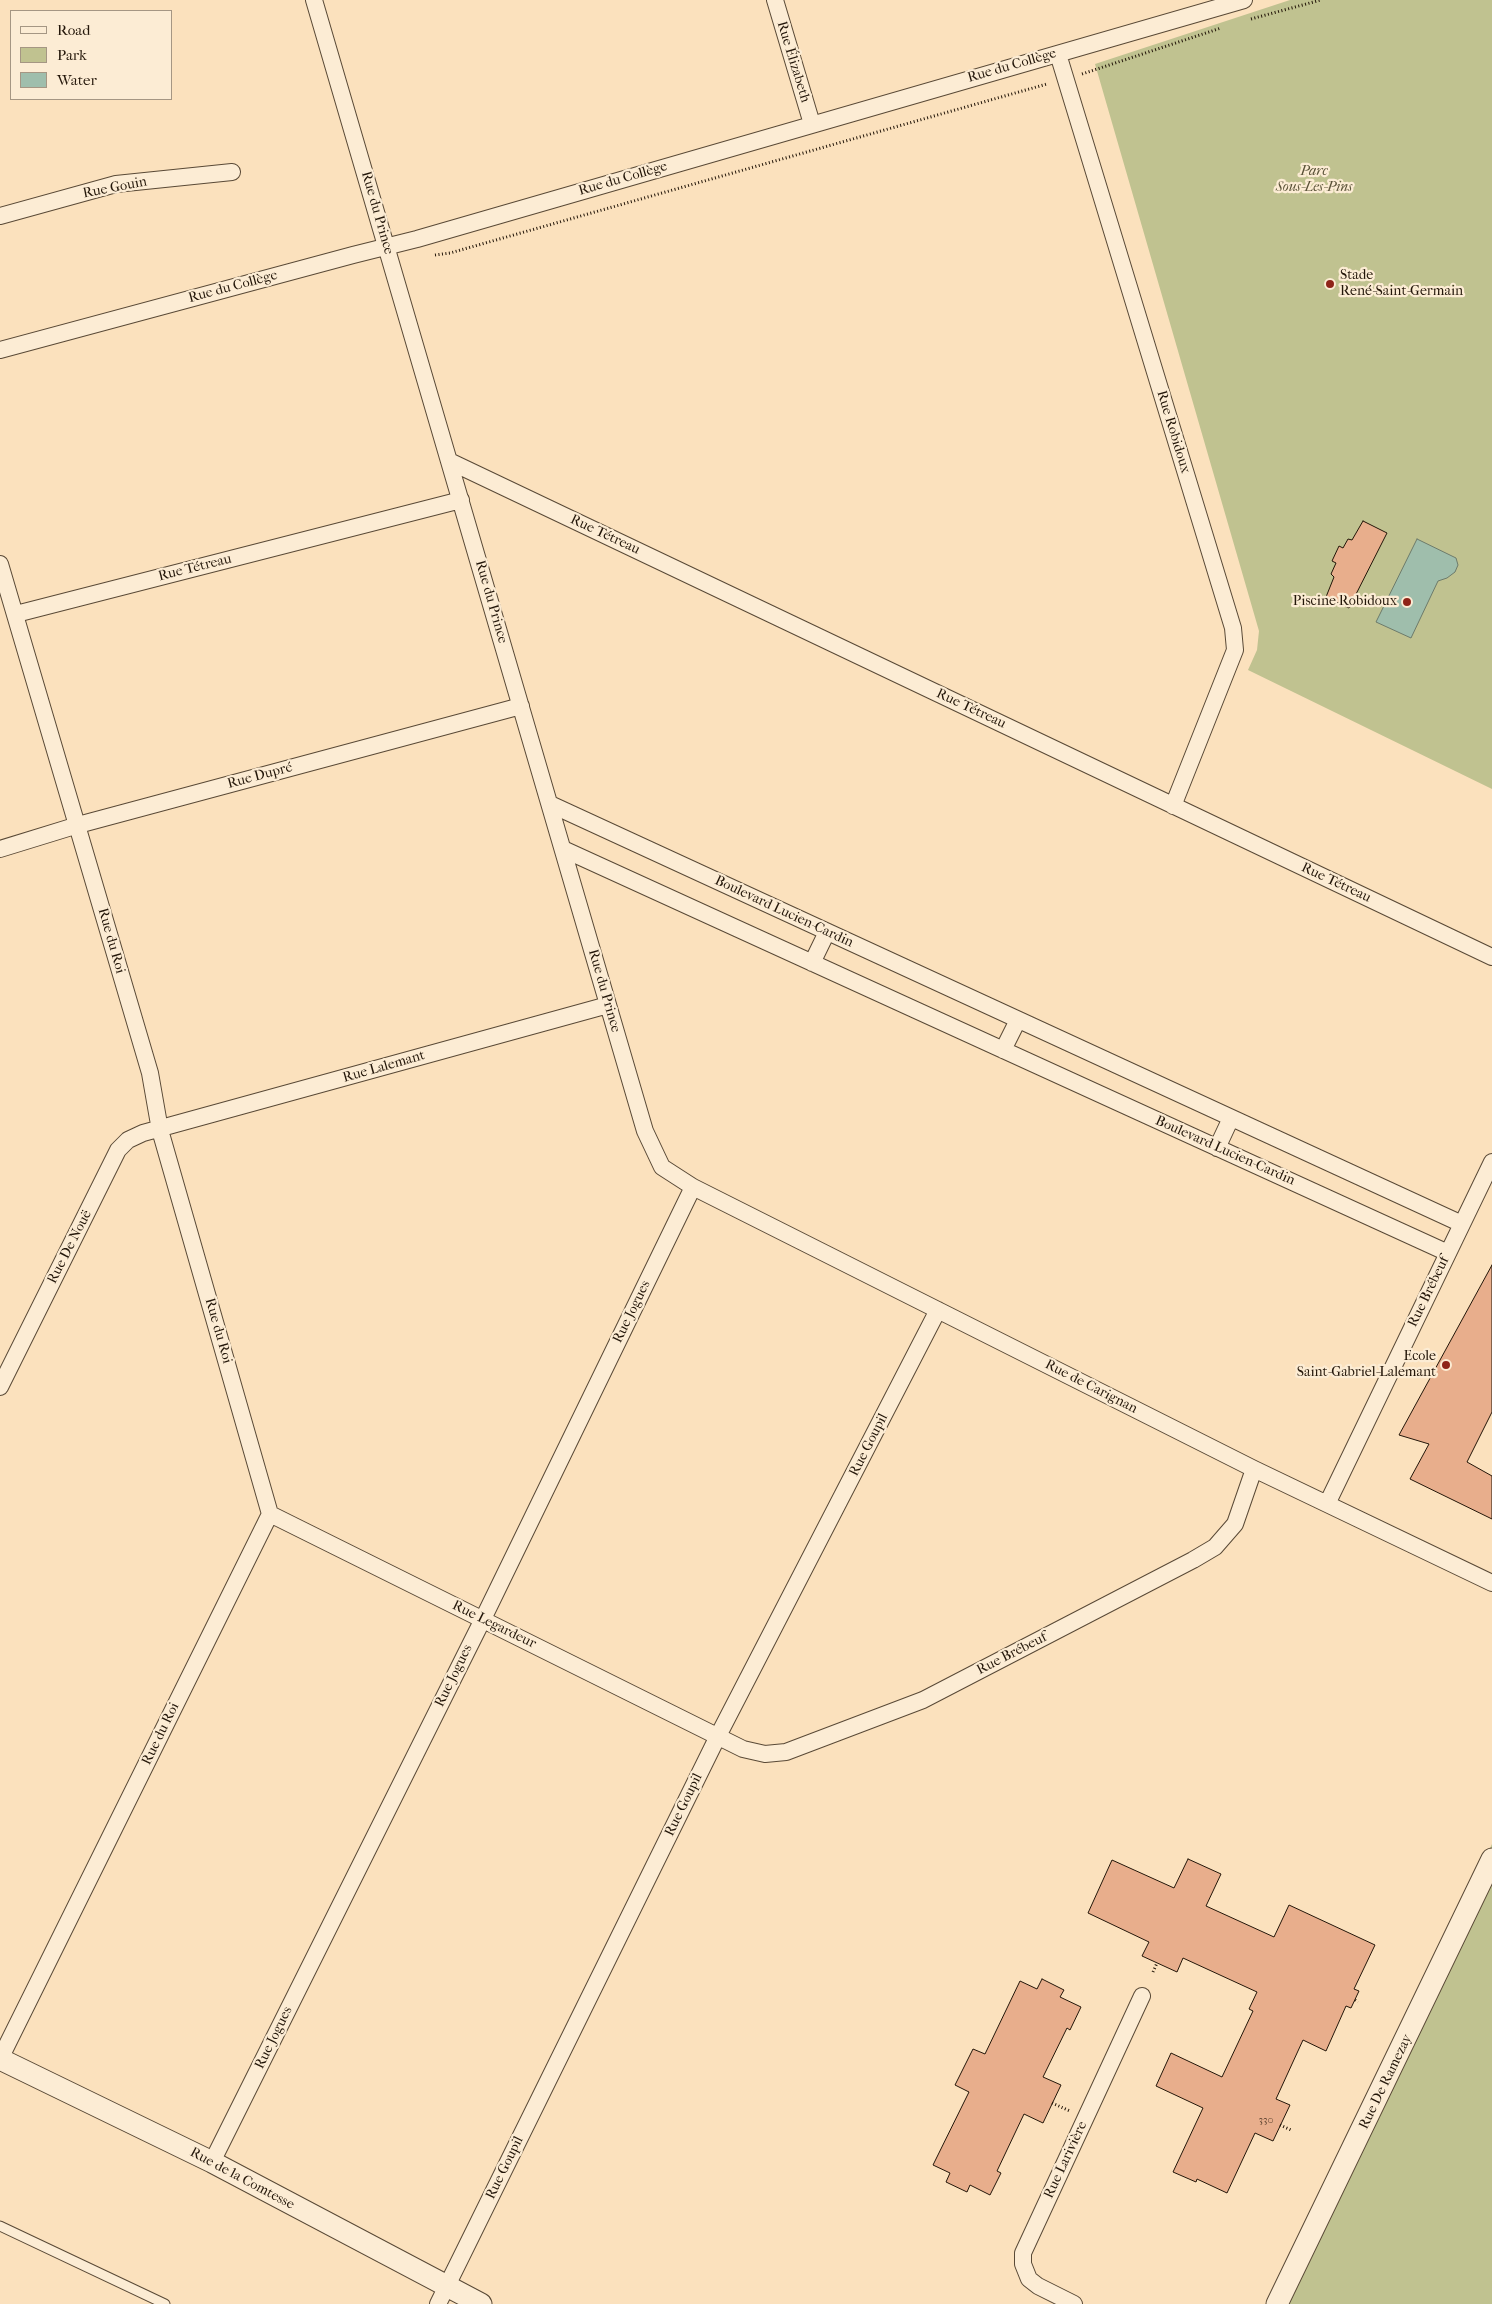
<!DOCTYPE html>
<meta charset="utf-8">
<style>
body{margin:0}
#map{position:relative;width:1492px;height:2304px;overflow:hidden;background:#fbe1bd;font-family:"IM FELL French Canon",serif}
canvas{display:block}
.legend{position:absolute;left:10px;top:10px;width:162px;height:90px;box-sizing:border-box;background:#fcecd4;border:1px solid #a59683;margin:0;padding:6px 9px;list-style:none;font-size:15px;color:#231609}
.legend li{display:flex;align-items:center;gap:10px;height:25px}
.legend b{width:25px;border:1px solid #a59683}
</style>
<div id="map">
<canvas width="1492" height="2304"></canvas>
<ul class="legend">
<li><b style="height:6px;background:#fcecd4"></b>Road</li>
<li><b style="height:14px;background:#c0c290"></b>Park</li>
<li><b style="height:14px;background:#9fbeac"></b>Water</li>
</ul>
</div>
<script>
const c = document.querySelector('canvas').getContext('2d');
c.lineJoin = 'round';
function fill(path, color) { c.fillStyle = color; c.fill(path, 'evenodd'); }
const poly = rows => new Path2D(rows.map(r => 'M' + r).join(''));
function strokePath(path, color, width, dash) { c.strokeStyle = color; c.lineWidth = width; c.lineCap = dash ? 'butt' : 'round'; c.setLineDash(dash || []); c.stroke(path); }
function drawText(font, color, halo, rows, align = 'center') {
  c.font = font + ' "IM FELL French Canon",serif'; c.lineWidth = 4.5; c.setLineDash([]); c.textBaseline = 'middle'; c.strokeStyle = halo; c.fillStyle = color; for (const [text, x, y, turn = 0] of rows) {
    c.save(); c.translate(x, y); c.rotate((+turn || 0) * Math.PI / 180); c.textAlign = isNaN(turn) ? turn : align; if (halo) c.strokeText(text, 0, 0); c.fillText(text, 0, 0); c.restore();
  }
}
fill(poly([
 [1290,0,1492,0,1492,789,1248,670,1257,650,1259,631,1095,64],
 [1492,1844,1492,2304,1276,2304]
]), '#c0c290');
const water = poly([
 [1417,539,1456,558,1458,565,1455,572,1447,578,1438,581,1411,638,1376,622,1417,539]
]);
fill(water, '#9fbeac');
strokePath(water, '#6d7b6b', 1);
const building = poly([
 [1363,521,1387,533,1349,608,1326,597,1334,577,1331,574,1336,563,1332,561,1339,546,1343,548,1348,539,1352,540,1363,521],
 [1492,1265,1492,1412,1467,1462,1492,1476,1492,1519,1410,1479,1429,1444,1399,1435,1492,1265],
 [1188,1859,1221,1874,1206,1906,1274,1937,1289,1905,1375,1945,1354,1989,1359,1991,1351,2008,1346,2006,1326,2051,1303,2040,1276,2099,1290,2105,1273,2141,1255,2133,1227,2193,1197,2179,1196,2182,1173,2172,1203,2108,1156,2086,1171,2053,1222,2077,1253,2011,1249,2009,1257,1992,1183,1958,1177,1972,1142,1956,1149,1942,1088,1913,1112,1860,1174,1888,1188,1859],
 [1042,1979,1064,1990,1060,1997,1081,2007,1070,2030,1067,2028,1043,2077,1061,2085,1043,2123,1024,2114,997,2171,1001,2173,990,2195,970,2185,967,2192,946,2182,950,2173,933,2165,969,2092,955,2085,973,2049,985,2054,1020,1981,1037,1989,1042,1979]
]);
fill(building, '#e8ae8c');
strokePath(building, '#231609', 1);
const service = poly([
 [0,2226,165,2304]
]);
const minor = poly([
 [314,0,645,1131,662,1167,693,1187,1254,1469,1492,1583],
 [775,0,812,124],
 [1058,54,1233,628,1235,650,1173,806],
 [0,216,116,184,232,172],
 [0,350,353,255,417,239,1244,0],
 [449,461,1492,957],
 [0,564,150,1073,160,1130,270,1514,0,2059],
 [16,614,461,500],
 [550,804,1462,1224],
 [0,849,78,825,521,706],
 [563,849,1448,1253],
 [812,963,827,932],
 [1003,1050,1018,1020],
 [1217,1148,1231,1118],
 [0,1387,118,1150,128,1140,143,1133,608,1005],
 [1327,1504,1492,1162],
 [270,1514,743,1749,765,1754,786,1752,923,1700,1193,1560,1215,1547,1235,1524,1254,1469],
 [212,2162,483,1619,693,1187],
 [438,2304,718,1736,938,1310],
 [1074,2304,1038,2286,1029,2279,1023,2264,1023,2253,1142,1996]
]);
const tertiary = poly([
 [0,2059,212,2162,481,2304],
 [1277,2304,1492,1859]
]);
strokePath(service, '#594936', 11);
strokePath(minor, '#594936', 18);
strokePath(tertiary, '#594936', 23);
strokePath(poly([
 [1251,19,1321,0],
 [1082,74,1221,28],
 [435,255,450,253,1047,84],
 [1153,1972,1157,1963],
 [1355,2000,1358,2002],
 [1052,2103,1070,2111],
 [1280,2125,1291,2130]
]), '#231609', 3, [1, 2.5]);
strokePath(service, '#fcecd4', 9);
strokePath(minor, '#fcecd4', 16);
strokePath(tertiary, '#fcecd4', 21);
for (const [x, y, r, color] of [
 [1330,284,5,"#8f2418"],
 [1407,602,5,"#8f2418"],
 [1446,1365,5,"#8f2418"]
]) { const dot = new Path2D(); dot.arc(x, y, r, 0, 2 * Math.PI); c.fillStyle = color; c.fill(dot); strokePath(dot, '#fcecd4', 2); }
drawText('11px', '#543c2a', null, [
 ["330",1266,2120]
]);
drawText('14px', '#231609', '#fcecd4', [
 ["Rue Élizabeth",793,62,73],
 ["Rue du Collège",1012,66,-16],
 ["Rue du Collège",623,179,-16],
 ["Rue Gouin",115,188,-11],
 ["Rue du Prince",377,213,74],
 ["Rue du Collège",233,287,-15],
 ["Rue Robidoux",1173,432,73],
 ["Rue Tétreau",605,535,25],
 ["Rue Tétreau",195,568,-14],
 ["Rue du Prince",491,602,74],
 ["Rue Tétreau",971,709,25],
 ["Rue Dupré",260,776,-15],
 ["Rue Tétreau",1336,883,25],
 ["Boulevard Lucien-Cardin",784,912,25],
 ["Rue du Roi",111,941,74],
 ["Rue du Prince",604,991,74],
 ["Rue Lalemant",384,1067,-16],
 ["Boulevard Lucien-Cardin",1225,1151,24],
 ["Rue De Nouë",70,1247,-63],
 ["Rue Brébeuf",1429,1292,-64],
 ["Rue Jogues",632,1312,-64],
 ["Rue du Roi",218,1331,74],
 ["Rue de Carignan",1091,1387,27],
 ["Rue Goupil",869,1445,-63],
 ["Rue Legardeur",494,1625,26],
 ["Rue Brébeuf",1012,1654,-27],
 ["Rue Jogues",454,1676,-64],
 ["Rue du Roi",161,1734,-64],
 ["Rue Goupil",684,1805,-64],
 ["Rue Jogues",274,2038,-64],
 ["Rue De Ramezay",1386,2082,-64],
 ["Rue Larivière",1066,2160,-65],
 ["Rue Goupil",505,2168,-64],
 ["Rue de la Comtesse",242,2179,28]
]);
drawText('italic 14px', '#5a5238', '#fcecd4', [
 ["Parc",1314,172],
 ["Sous-Les-Pins",1314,188]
]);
drawText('14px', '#231609', '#fcecd4', [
 ["Stade",1340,276,"left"],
 ["René-Saint-Germain",1340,292,"left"],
 ["Piscine Robidoux",1397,602],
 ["Ecole",1436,1357],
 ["Saint-Gabriel-Lalemant",1436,1373]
], 'right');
</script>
